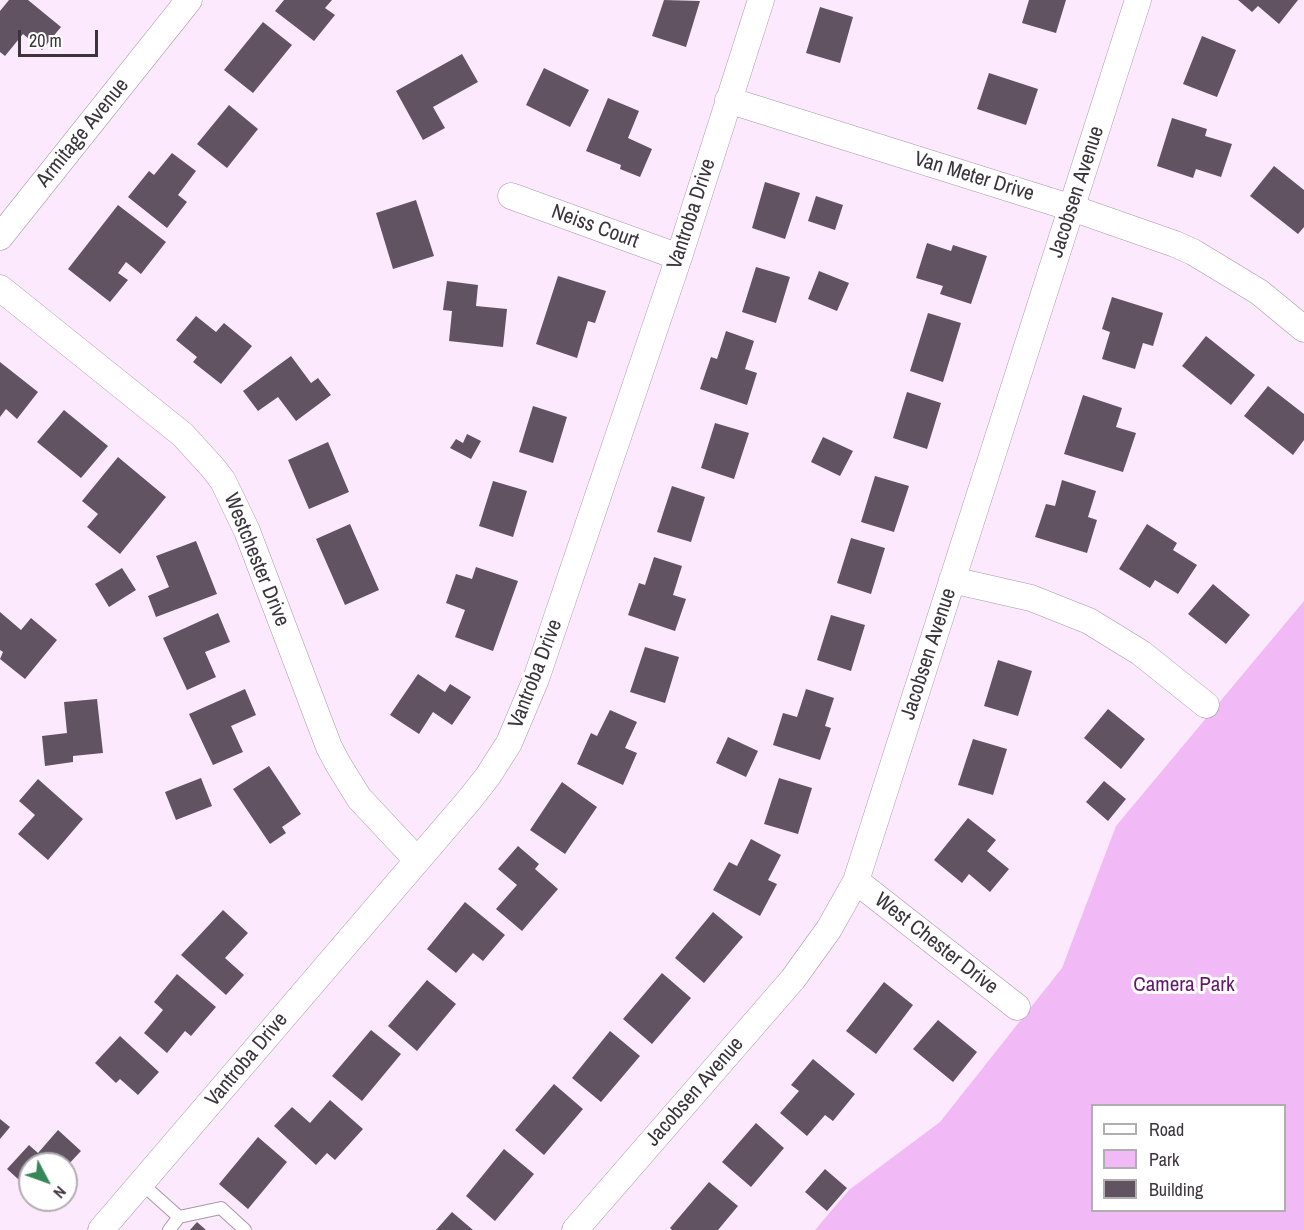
<!DOCTYPE html>
<style>
body{margin:0}
#map{position:relative;width:1304px;height:1230px;overflow:hidden;background:#fce9fd;font-family:"Archivo Narrow",sans-serif}
canvas{display:block}
.legend{position:absolute;left:1091px;top:1104px;width:195px;height:108px;box-sizing:border-box;background:#fff;border:2px solid #b1aeb1;margin:0;padding:8px 10px;list-style:none;font-size:18px;color:#3b343b}
.legend li{display:flex;align-items:center;gap:12px;height:30px}
.legend b{width:30px;border:2px solid #b1aeb1}
.north{position:absolute;left:18px;top:1152px;width:60px;height:60px;box-sizing:border-box;background:#fff;border:2px solid #b1aeb1;border-radius:50%;rotate:131deg;font-size:16px;font-weight:700;line-height:24px;text-align:center;color:#3b343b}
.north::after{content:'';display:block;margin:auto;width:21px;height:27px;background:#378859;clip-path:polygon(50% 0,100% 100%,50% 72%,0 100%)}
.scale{position:absolute;left:18px;top:30px;width:80px;height:27px;box-sizing:border-box;border:3px solid #3b343b;border-top:0;padding-left:8px;font-size:18px;line-height:21px;white-space:nowrap;color:#3b343b;-webkit-text-stroke:4px #fff;paint-order:stroke}
</style>
<div id="map">
<canvas width="1304" height="1230"></canvas>
<ul class="legend">
<li><b style="height:8px;background:#fff"></b>Road</li>
<li><b style="height:16px;background:#f2b9f7"></b>Park</li>
<li><b style="height:16px;background:#625363"></b>Building</li>
</ul>
<div class="north">N</div>
<div class="scale">20 m</div>
</div>
<script>
const c = document.querySelector('canvas').getContext('2d');
c.lineJoin = 'round';
function fill(path, color) { c.fillStyle = color; c.fill(path, 'evenodd'); }
const poly = rows => new Path2D(rows.map(r => 'M' + r).join(''));
function strokePath(path, color, width, dash) { c.strokeStyle = color; c.lineWidth = width; c.lineCap = dash ? 'butt' : 'round'; c.setLineDash(dash || []); c.stroke(path); }
function drawText(font, color, halo, rows, align = 'center') {
  c.font = font + ' "Archivo Narrow",sans-serif'; c.lineWidth = 6; c.setLineDash([]); c.textBaseline = 'middle'; c.strokeStyle = halo; c.fillStyle = color; for (const [text, x, y, turn = 0] of rows) {
    c.save(); c.translate(x, y); c.rotate((+turn || 0) * Math.PI / 180); c.textAlign = isNaN(turn) ? turn : align; if (halo) c.strokeText(text, 0, 0); c.fillText(text, 0, 0); c.restore();
  }
}
fill(poly([
 [1304,601,1304,1230,815,1230,849,1190,940,1122,1062,968,1116,826],
 [1092,1106,1284,1106,1284,1210,1092,1210]
]), '#f2b9f7');
fill(poly([
 [9,0,28,0,61,27,42,50,23,34,5,56,0,52,0,11],
 [284,0,332,0,325,8,335,15,314,41,275,11],
 [664,0,700,1,686,47,652,36],
 [1029,0,1066,0,1056,33,1022,23],
 [1238,0,1298,0,1279,24,1258,6,1252,12],
 [820,7,853,17,840,63,806,53],
 [263,22,292,45,253,93,224,70],
 [1202,36,1236,50,1217,97,1183,84],
 [462,54,478,82,433,107,445,128,423,140,396,91],
 [544,68,589,90,570,127,526,105],
 [989,73,1038,89,1026,125,977,109],
 [608,98,639,111,628,138,652,149,640,177,620,169,621,165,586,151],
 [229,105,258,129,227,168,197,144],
 [1172,118,1207,129,1205,136,1232,144,1221,177,1196,169,1193,178,1157,166],
 [172,153,196,171,178,195,187,202,167,228,128,197,149,171,154,175],
 [1274,166,1304,190,1304,227,1298,234,1250,196],
 [765,182,800,193,785,239,752,228],
 [816,196,843,205,835,230,808,221],
 [416,200,434,256,393,269,376,213],
 [118,205,166,242,141,274,126,262,118,273,128,280,110,302,68,269],
 [927,243,951,251,953,245,987,256,971,304,940,294,943,286,916,278],
 [756,267,790,277,776,323,742,312],
 [819,271,849,283,837,311,808,299],
 [558,276,606,291,595,323,588,321,577,358,536,344],
 [447,281,478,285,476,306,507,309,503,347,449,341,452,311,443,310],
 [1112,297,1163,313,1153,346,1143,343,1135,369,1102,359,1110,332,1102,329],
 [928,313,961,323,943,382,910,371],
 [196,316,216,332,224,323,252,346,221,384,193,362,197,357,176,340],
 [726,331,754,341,745,369,757,373,747,405,700,389,711,357,717,359],
 [1206,336,1255,375,1231,405,1182,366],
 [291,356,311,383,318,378,331,395,296,421,278,397,258,411,243,391],
 [0,362,38,392,17,419,6,409,0,417],
 [1268,386,1304,414,1304,440,1293,455,1244,416],
 [907,392,941,403,927,449,893,438],
 [1083,395,1122,408,1116,427,1136,433,1123,472,1064,454],
 [533,406,567,417,553,463,519,452],
 [64,410,108,446,81,478,37,442],
 [715,423,749,433,734,479,701,468],
 [467,434,481,441,471,459,450,448,456,439,463,443],
 [823,437,853,451,840,476,811,462],
 [328,442,349,492,309,509,288,460],
 [118,457,166,497,120,554,87,527,98,514,82,501],
 [875,476,909,486,894,532,861,522],
 [1062,480,1096,491,1088,517,1097,520,1087,553,1035,537,1046,504,1055,506],
 [493,481,527,491,513,537,479,526],
 [672,486,705,497,691,542,657,532],
 [350,524,379,590,345,605,316,539],
 [1147,524,1177,543,1173,550,1197,565,1178,594,1155,580,1150,588,1119,569],
 [851,538,885,548,871,594,837,583],
 [196,541,217,594,156,617,148,596,169,587,156,556],
 [654,557,682,566,673,595,686,599,675,631,628,615,639,583,645,585],
 [476,567,518,581,493,651,455,637,465,610,446,603,456,574,472,579],
 [122,568,136,590,109,607,95,584],
 [1213,584,1250,615,1226,644,1188,614],
 [0,612,21,630,31,618,57,640,25,679,0,659,3,652,0,650],
 [218,613,230,642,205,652,216,677,187,690,163,638],
 [831,615,865,625,851,671,817,660],
 [645,647,679,657,665,703,630,692],
 [998,660,1032,671,1018,716,984,706],
 [418,674,445,692,450,684,471,697,452,725,433,712,419,734,390,715],
 [245,689,256,715,231,726,243,752,213,765,189,714],
 [806,689,834,698,825,726,831,728,820,760,773,745,783,713,797,717],
 [97,699,103,753,73,756,73,762,45,766,42,736,67,733,64,702],
 [1108,709,1145,739,1121,769,1084,738],
 [610,710,637,722,625,748,637,753,623,785,577,764,591,733,597,736],
 [728,737,758,751,746,777,716,763],
 [973,739,1007,749,993,795,958,785],
 [269,766,301,814,282,827,286,833,270,844,233,789],
 [201,778,212,806,176,820,165,792],
 [779,778,812,788,798,834,764,824],
 [38,779,83,819,48,860,18,834,35,815,19,801],
 [1104,781,1126,799,1108,821,1086,802],
 [562,782,597,807,565,854,530,830],
 [968,818,996,840,987,851,1009,869,990,892,969,874,962,883,934,860],
 [751,839,781,855,768,880,777,884,760,916,713,890,729,862,737,866],
 [518,846,539,864,535,869,558,889,522,931,496,909,517,885,498,869],
 [465,902,505,935,483,961,473,953,456,973,427,949],
 [223,910,248,933,225,958,244,975,226,995,181,955],
 [713,912,743,937,704,983,675,958],
 [662,973,691,998,652,1044,623,1019],
 [177,974,216,1007,191,1036,185,1031,167,1053,144,1033,163,1010,154,1002],
 [427,980,456,1004,417,1051,388,1026],
 [884,982,913,1005,876,1054,846,1031],
 [938,1020,977,1052,953,1082,913,1049],
 [371,1030,401,1054,362,1101,332,1076],
 [610,1031,640,1056,601,1102,572,1078],
 [120,1036,159,1072,138,1095,120,1079,116,1083,95,1063],
 [813,1059,855,1094,833,1121,825,1115,807,1136,780,1113,799,1091,791,1085],
 [554,1084,583,1109,544,1155,515,1130],
 [330,1100,363,1129,335,1160,327,1153,316,1165,274,1126,292,1107,310,1123],
 [0,1119,10,1127,0,1139],
 [756,1123,784,1148,751,1187,722,1162],
 [58,1130,81,1151,66,1167,66,1164,30,1164,30,1190,7,1169,29,1145,38,1153],
 [258,1137,287,1162,248,1209,219,1184],
 [504,1149,534,1174,495,1221,466,1196],
 [825,1169,847,1188,827,1211,805,1192],
 [709,1182,738,1206,718,1230,672,1230,670,1228],
 [452,1212,473,1230,436,1230],
 [197,1222,206,1230,190,1230]
]), '#625363');
const lane = poly([
 [141,1183,179,1217,169,1230],
 [179,1217,221,1208,245,1230]
]);
const street = poly([
 [728,100,1072,208,1175,244,1193,252,1259,292,1304,329],
 [511,196,679,257],
 [0,237,189,0],
 [0,288,183,435,213,468,223,481,247,531,329,747,338,764,359,798,417,860],
 [952,580,1031,598,1089,621,1141,653,1206,705],
 [856,881,1017,1007],
 [101,1230,470,799,488,776,509,743,536,679,679,257,761,0],
 [575,1230,793,979,829,929,856,881,1138,0]
]);
strokePath(lane, '#a897a9', 14);
strokePath(street, '#a897a9', 27);
strokePath(lane, '#fff', 12);
strokePath(street, '#fff', 26);
drawText('21px', '#3b343b', '#fff', [
 ["Armitage Avenue",83,133,-51],
 ["Van Meter Drive",974,177,17],
 ["Jacobsen Avenue",1077,192,-72],
 ["Vantroba Drive",692,214,-72],
 ["Neiss Court",595,227,20],
 ["Westchester Drive",256,560,68],
 ["Jacobsen Avenue",929,654,-72],
 ["Vantroba Drive",536,674,-69],
 ["West Chester Drive",936,944,38],
 ["Vantroba Drive",247,1060,-50],
 ["Jacobsen Avenue",695,1092,-49]
]);
drawText('21px', '#63166a', '#fff', [
 ["Camera Park",1184,985]
]);
</script>
